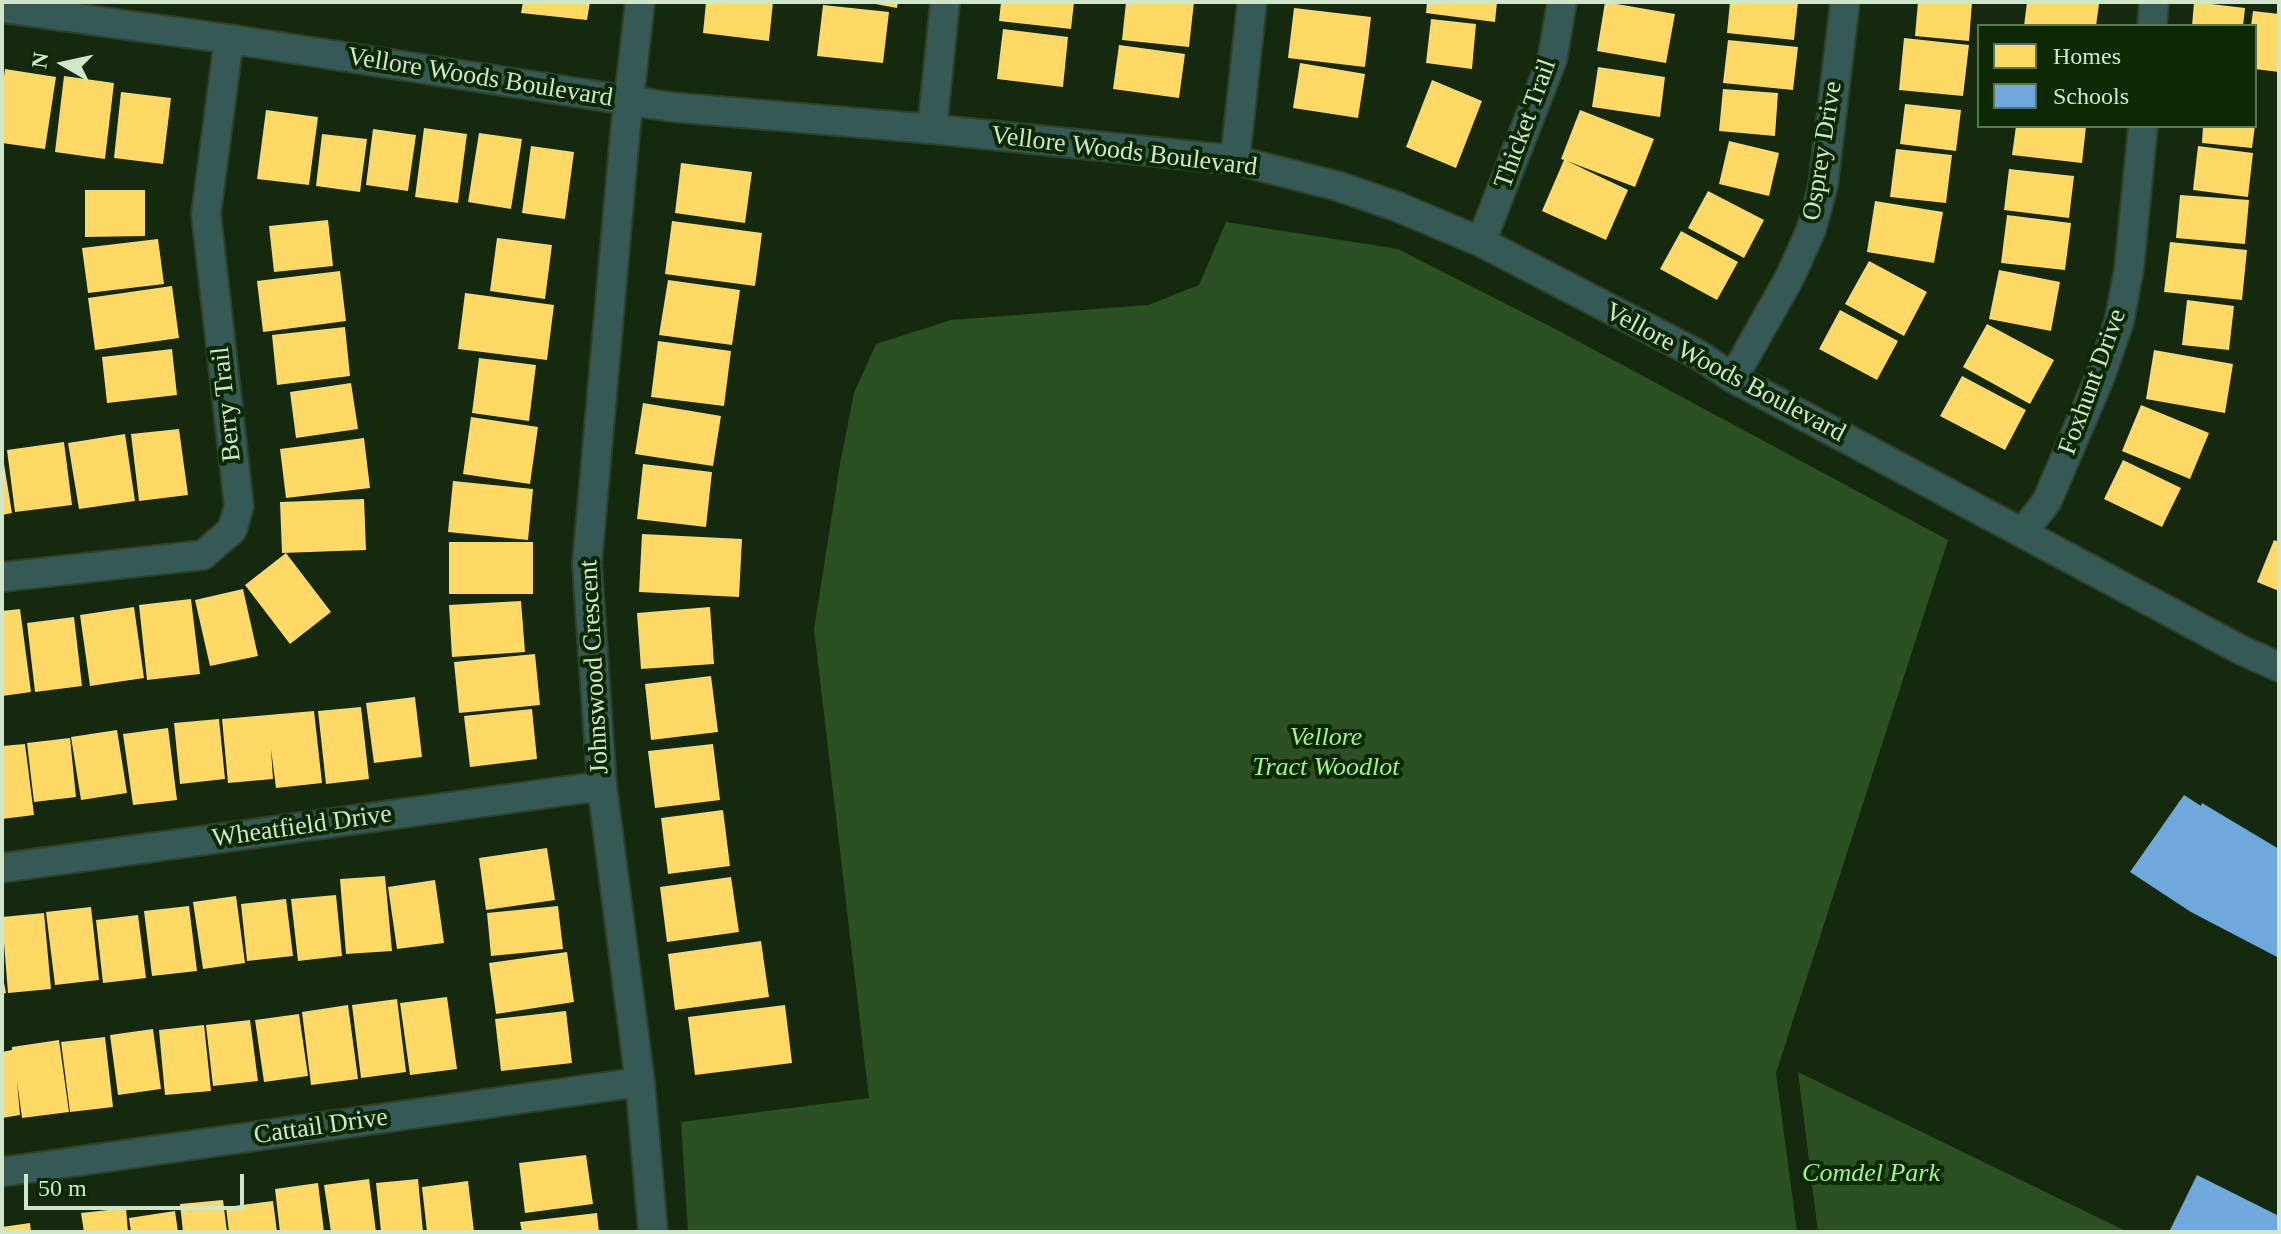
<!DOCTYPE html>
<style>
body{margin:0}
#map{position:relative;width:2281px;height:1234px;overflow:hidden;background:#15290e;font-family:"Times New Roman",serif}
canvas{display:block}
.frame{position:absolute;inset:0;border:4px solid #d0e6ca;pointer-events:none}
.legend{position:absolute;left:1977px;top:24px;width:280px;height:104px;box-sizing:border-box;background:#0d2904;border:2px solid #5b7553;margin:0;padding:10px 14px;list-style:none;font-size:24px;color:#d0e6ca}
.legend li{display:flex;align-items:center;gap:16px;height:40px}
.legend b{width:40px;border:2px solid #5b7553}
.north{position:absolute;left:24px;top:24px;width:80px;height:80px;-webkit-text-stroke:6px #0d2904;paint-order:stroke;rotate:279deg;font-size:22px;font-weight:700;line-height:32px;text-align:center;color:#d0e6ca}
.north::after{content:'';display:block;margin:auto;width:28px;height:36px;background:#d0e6ca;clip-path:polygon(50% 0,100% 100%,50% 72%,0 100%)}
.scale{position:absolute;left:24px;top:1174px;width:220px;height:36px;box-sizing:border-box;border:4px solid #d0e6ca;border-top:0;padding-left:10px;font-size:24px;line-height:28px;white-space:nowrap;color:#d0e6ca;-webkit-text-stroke:6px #0d2904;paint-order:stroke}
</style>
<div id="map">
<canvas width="2281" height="1234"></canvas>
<div class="frame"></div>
<ul class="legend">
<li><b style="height:22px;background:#ffd966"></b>Homes</li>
<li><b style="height:22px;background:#6fa8dc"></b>Schools</li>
</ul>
<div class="north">N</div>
<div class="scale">50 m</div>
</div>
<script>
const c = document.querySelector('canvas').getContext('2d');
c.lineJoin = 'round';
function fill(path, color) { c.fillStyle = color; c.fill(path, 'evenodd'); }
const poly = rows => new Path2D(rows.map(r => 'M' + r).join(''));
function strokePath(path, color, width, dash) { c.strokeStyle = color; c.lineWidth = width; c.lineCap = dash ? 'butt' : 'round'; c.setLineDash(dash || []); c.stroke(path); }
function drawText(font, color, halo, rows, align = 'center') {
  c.font = font + ' "Times New Roman",serif'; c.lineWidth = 8; c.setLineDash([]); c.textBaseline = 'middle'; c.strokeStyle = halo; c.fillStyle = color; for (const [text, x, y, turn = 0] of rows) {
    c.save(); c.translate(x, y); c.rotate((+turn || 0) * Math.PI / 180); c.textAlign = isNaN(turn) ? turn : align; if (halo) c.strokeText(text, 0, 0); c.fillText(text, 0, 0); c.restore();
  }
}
fill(poly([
 [1226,222,1398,249,1561,332,1948,540,1776,1073,1797,1232,688,1232,681,1122,869,1098,814,629,840,464,854,393,876,344,951,320,1148,305,1199,285],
 [1798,1072,2128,1232,1818,1232]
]), '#2b5021');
fill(poly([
 [523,2,590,2,587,20,521,13],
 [706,2,773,2,769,41,703,33],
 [865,2,898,2,897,8],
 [1001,2,1074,2,1071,29,999,21],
 [1126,2,1194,2,1189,47,1122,40],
 [1427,2,1497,2,1495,22,1426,13],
 [1605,2,1675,14,1666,63,1597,51],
 [1730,2,1798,2,1794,40,1727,33],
 [1918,2,1972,2,1969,41,1915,36],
 [2027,2,2099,4,2096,26,2024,26],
 [2194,2,2245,8,2243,26,2192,26],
 [823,5,889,12,883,63,817,56],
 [1294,8,1371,17,1365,67,1288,58],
 [2253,11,2279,14,2279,72,2255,69,2255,26,2251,26],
 [1431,19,1476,24,1472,69,1426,63],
 [1003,29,1068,37,1063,87,997,79],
 [1904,38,1969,45,1963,96,1899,90],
 [1728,40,1798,47,1793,90,1723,83],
 [1119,45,1185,54,1179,98,1113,89],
 [1300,63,1365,74,1358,118,1293,108],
 [1598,67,1665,77,1660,117,1592,107],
 [5,69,56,77,45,149,2,143,2,92],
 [64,76,114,83,105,159,55,152],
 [1432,80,1482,101,1456,168,1406,147],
 [1723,89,1778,93,1775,136,1719,131],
 [121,92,171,98,163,164,114,158],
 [1905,104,1961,110,1956,151,1900,144],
 [266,110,318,117,309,185,257,179],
 [1580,110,1654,139,1635,187,1567,161,1628,190,1606,240,1542,211,1564,160,1561,159],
 [2016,126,2086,126,2082,163,2012,155],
 [2203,126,2255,126,2252,148,2202,143],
 [424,128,467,134,458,203,415,197],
 [373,129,416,135,408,191,366,185],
 [479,133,522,139,511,209,468,202],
 [322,134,367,139,360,192,316,186],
 [1729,141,1779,153,1769,196,1719,184],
 [531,146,574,152,565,219,522,213],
 [2198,146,2253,153,2248,197,2193,190],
 [1896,149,1952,155,1946,203,1890,197],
 [681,163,752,172,745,223,675,213],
 [2009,169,2074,176,2069,218,2004,210],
 [85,190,145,190,145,236,85,237],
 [1708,191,1764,220,1744,258,1688,228],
 [2180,195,2249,200,2245,244,2176,238],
 [1875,201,1943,212,1934,263,1867,252],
 [2007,215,2071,223,2065,270,2001,263],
 [328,220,333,266,274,272,269,226],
 [672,221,762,233,755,286,665,274],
 [1681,231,1738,262,1717,300,1660,269],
 [497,238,552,245,545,299,490,291],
 [158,239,164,284,88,293,82,248],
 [2170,242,2247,250,2242,300,2164,292],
 [1869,261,1927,292,1904,336,1845,304],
 [1999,270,2060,282,2051,331,1989,319],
 [340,271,346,321,263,332,257,281],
 [668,280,740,290,732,345,659,335],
 [172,286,179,338,95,350,88,298],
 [465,293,554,305,547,360,458,349],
 [2187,300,2234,306,2229,350,2182,345],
 [1840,310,1898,341,1877,380,1819,349],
 [1987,324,2054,360,2030,404,1963,367],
 [345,327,350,376,277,385,272,335],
 [658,341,731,351,724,406,651,397],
 [172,349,177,395,107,403,102,357],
 [2154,350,2233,364,2225,413,2146,399],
 [479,358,536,365,529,421,472,413],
 [1962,376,2026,410,2005,450,1940,416],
 [351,383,358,429,296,438,290,392],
 [643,403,721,416,713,466,635,454],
 [2141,405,2209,433,2190,479,2122,451],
 [471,417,538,427,530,484,463,474],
 [179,429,188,495,139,501,131,434],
 [125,434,135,501,79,509,68,443],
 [364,438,370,488,286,498,280,449],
 [64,442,72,505,15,512,7,450],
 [2,452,12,513,2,515],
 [2123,460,2181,488,2162,527,2104,499],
 [643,464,712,472,706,527,637,519],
 [453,481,533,489,528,540,448,532],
 [364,499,366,550,282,553,280,502],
 [642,534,742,539,739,597,639,592],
 [2274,540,2279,542,2279,591,2257,582],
 [449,542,533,542,533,594,449,594],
 [286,553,331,612,290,644,245,585],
 [243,589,258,656,210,666,195,600],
 [191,599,200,674,147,680,139,605],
 [521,601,525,652,452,657,449,605],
 [134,607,144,678,90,686,80,615],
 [710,607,714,664,641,669,637,613],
 [20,609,31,692,2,696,2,611],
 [74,617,82,686,35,692,27,623],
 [535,654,540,705,459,713,454,662],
 [711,676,718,732,651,740,645,684],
 [415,697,422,757,374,763,366,703],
 [361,707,369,779,326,784,318,711],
 [532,709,537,759,470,767,464,716],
 [314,711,322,783,276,788,271,749,273,779,228,783,222,719],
 [219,719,225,779,180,784,174,723],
 [168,728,177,800,133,805,123,734],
 [117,730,127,793,81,800,71,737],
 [70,738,76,797,34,802,27,743],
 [25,744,34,815,2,819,2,746],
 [713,744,720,800,655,808,648,751],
 [723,810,730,866,668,874,661,818],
 [547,848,555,900,486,910,479,858],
 [385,876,392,951,346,954,340,879],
 [731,877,739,932,667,942,660,887],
 [435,880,444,943,397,949,388,887],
 [336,895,342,956,298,961,291,899],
 [236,896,245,963,203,969,193,902],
 [286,899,293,956,247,961,241,904],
 [189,906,197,971,152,976,144,911],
 [558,906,563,949,491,956,487,913],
 [91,907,99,980,55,985,46,912],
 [44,913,51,989,8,993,2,917],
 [138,915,146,978,103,983,96,920],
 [761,941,769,997,675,1010,668,954],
 [567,952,574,1002,496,1014,489,963],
 [2,973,6,993,2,994],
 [447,997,457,1069,410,1075,400,1003],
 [397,999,406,1072,361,1078,352,1005],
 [348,1005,358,1079,311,1085,302,1012],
 [785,1005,792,1063,695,1075,688,1017],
 [566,1011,572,1063,501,1071,495,1019],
 [299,1014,308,1076,264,1082,255,1020],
 [250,1020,258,1081,213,1086,206,1025],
 [204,1025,211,1091,165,1095,159,1030],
 [153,1029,161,1089,118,1095,110,1035],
 [105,1037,113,1107,70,1112,61,1042],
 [59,1040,69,1112,22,1118,17,1081,20,1115,2,1118,2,1052,12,1050,12,1047],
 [586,1155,593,1204,525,1213,519,1163],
 [369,1179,376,1232,331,1232,324,1185],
 [418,1179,423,1232,381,1232,376,1183],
 [468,1181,474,1232,427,1232,422,1187],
 [318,1183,324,1232,280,1232,275,1189],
 [223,1200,227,1232,183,1232,180,1204],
 [273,1201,277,1232,229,1232,226,1207],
 [126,1208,128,1232,84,1232,81,1213],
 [175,1211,178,1232,131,1232,129,1218],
 [597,1213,599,1232,522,1232,520,1222],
 [30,1223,31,1232,2,1232,2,1227]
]), '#ffd966');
fill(poly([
 [2184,795,2201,806,2202,803,2279,849,2279,958,2191,912,2130,872],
 [2197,1175,2279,1216,2279,1232,2169,1232]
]), '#6fa8dc');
const minor = poly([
 [640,2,625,133,587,564,602,786,640,1082,653,1232],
 [2,8,229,39,671,107,932,129,1235,160,1337,186,1398,207,1481,242,1699,355,1733,378,2241,650,2279,667],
 [2152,26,2154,2],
 [932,129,945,2],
 [1235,160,1252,2],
 [1481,242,1552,60,1562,2],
 [1733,378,1790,277,1811,230,1823,186,1845,2],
 [2023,532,2047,501,2100,377,2119,322,2129,269,2143,126],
 [2,577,203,555,232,530,239,506,206,214,229,39],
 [2,868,602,786],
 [2,1172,640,1082]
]);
strokePath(minor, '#30412b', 32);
strokePath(minor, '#355a55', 28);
drawText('26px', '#d0e6ca', '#0d2904', [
 ["Vellore Woods Boulevard",480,78,9],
 ["Thicket Trail",1526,124,-70],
 ["Osprey Drive",1823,151,-81],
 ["Vellore Woods Boulevard",1124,152,7],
 ["Vellore Woods Boulevard",1725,373,28],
 ["Foxhunt Drive",2093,382,-70],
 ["Berry Trail",227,404,-96],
 ["Johnswood Crescent",595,667,-93],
 ["Wheatfield Drive",302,827,-8],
 ["Cattail Drive",321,1127,-8]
]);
drawText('italic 26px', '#9ef685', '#0d2904', [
 ["Vellore",1326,738],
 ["Tract Woodlot",1326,768],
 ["Comdel Park",1871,1174]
]);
</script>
